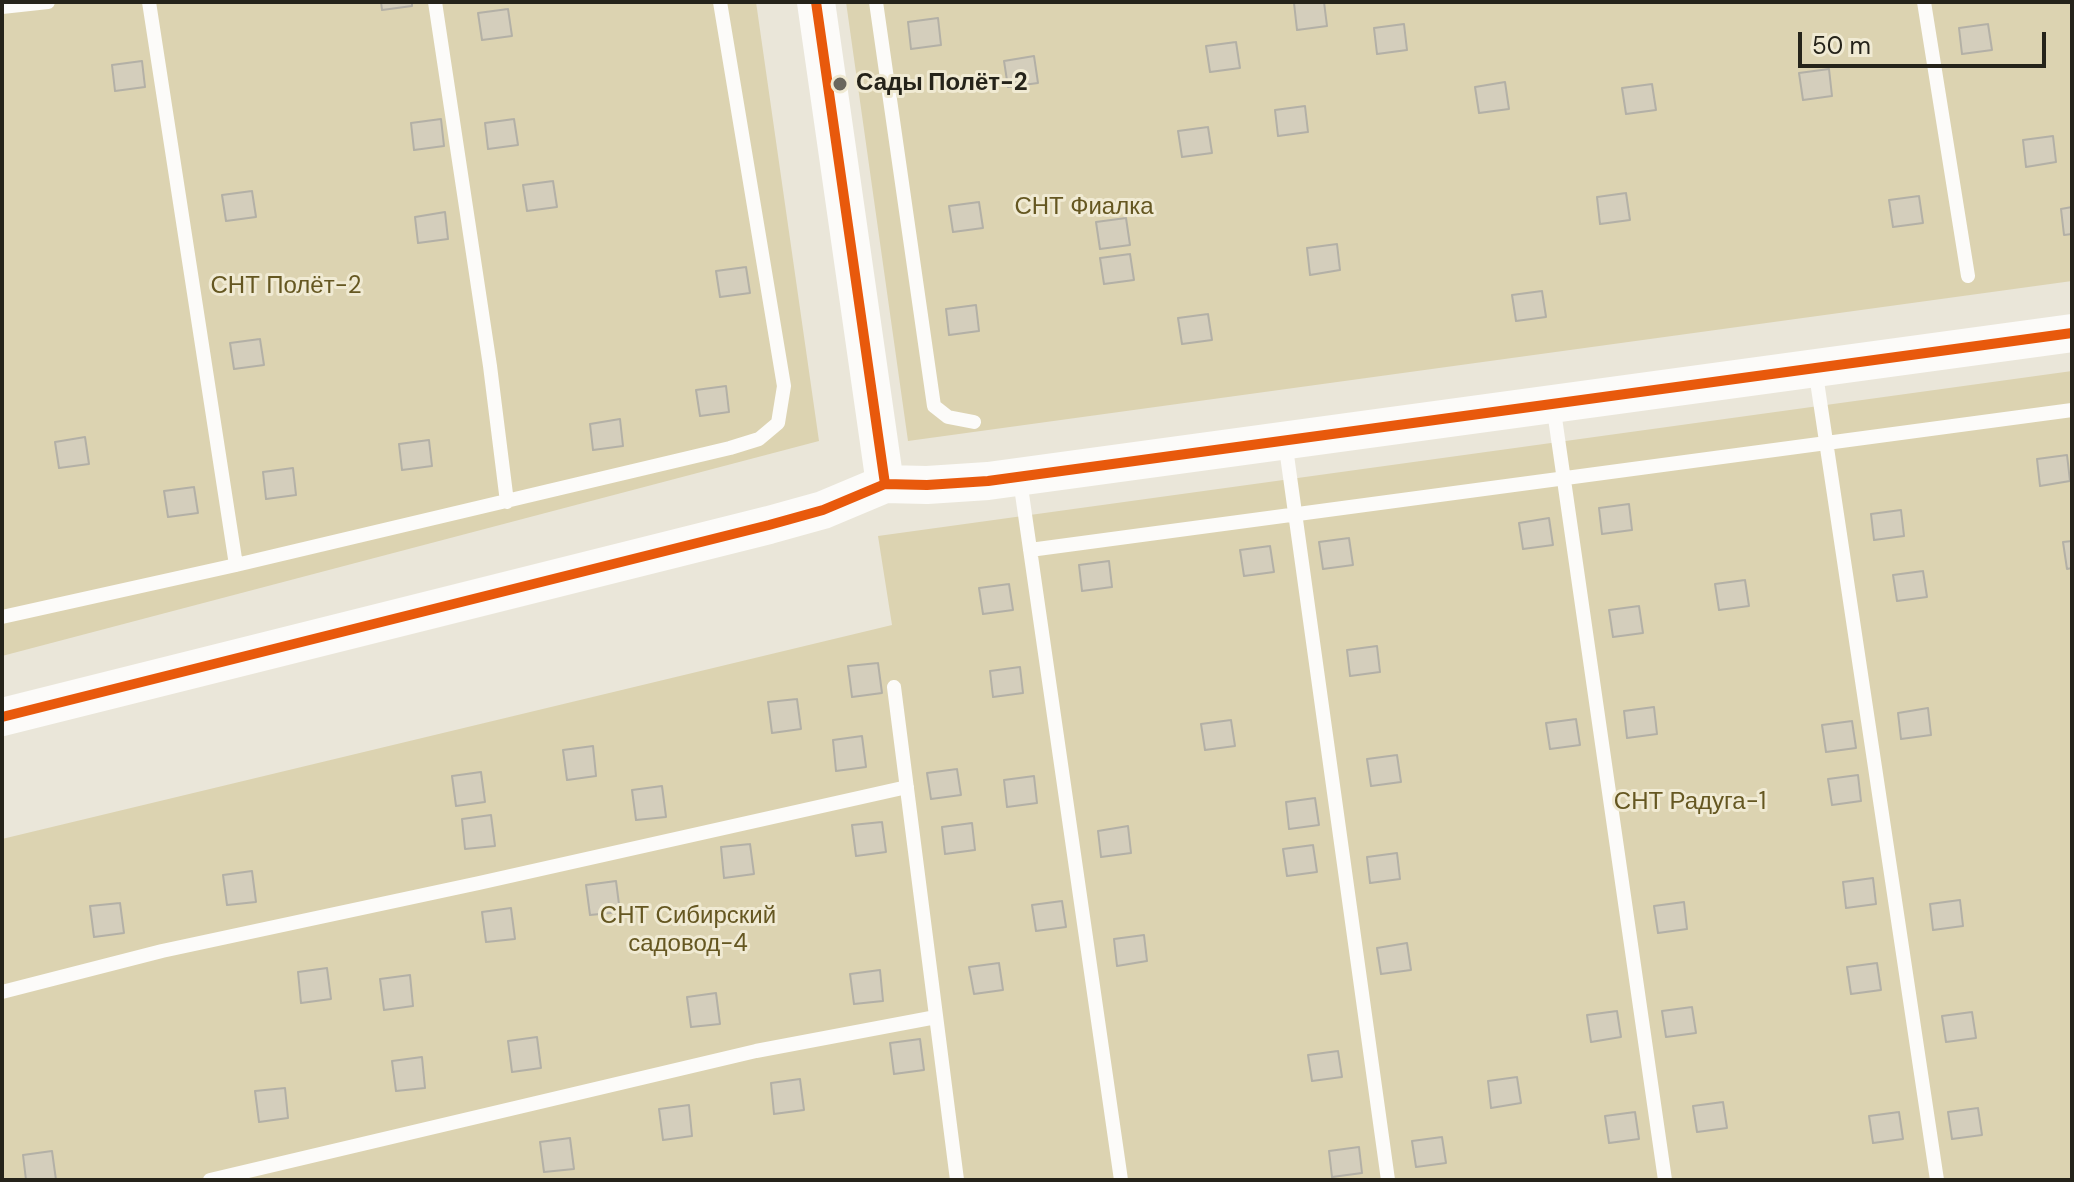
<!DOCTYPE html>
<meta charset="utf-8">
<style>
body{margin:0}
#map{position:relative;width:2074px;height:1182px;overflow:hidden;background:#eae6d9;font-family:"DM Sans",sans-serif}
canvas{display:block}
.frame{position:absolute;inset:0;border:4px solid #25231a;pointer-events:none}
.scale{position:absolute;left:1798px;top:32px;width:248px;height:36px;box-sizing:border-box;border:4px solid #25231a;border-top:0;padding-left:10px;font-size:24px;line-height:28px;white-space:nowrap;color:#25231a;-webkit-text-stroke:6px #f0ead3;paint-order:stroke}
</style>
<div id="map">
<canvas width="2074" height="1182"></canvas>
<div class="frame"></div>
<div class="scale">50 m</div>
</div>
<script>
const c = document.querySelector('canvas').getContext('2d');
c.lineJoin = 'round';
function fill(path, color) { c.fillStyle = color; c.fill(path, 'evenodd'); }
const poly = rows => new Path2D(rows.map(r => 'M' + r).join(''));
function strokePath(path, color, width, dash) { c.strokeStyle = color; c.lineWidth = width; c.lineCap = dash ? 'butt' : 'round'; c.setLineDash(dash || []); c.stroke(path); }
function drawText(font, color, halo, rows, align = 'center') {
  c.font = font + ' "DM Sans",sans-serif'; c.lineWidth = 6; c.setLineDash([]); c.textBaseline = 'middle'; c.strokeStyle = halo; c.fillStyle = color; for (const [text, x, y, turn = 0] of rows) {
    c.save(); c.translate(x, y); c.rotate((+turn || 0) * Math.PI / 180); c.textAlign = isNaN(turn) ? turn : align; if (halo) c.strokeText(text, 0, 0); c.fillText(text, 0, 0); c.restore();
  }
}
fill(poly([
 [2,2,756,2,819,441,2,656],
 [846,2,2072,2,2072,281,908,441],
 [2072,371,2072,1180,2,1180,2,839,892,625,878,536]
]), '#dcd3b1');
const building = poly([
 [381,2,412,2,412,6,382,10,381,2],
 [1303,2,1324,2,1327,26,1297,30,1294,3,1303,2],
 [508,9,512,36,482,40,478,13,508,9],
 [938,18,941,45,911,49,908,22,938,18],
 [1404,24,1407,50,1377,54,1374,28,1404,24],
 [1988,24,1992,50,1962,54,1959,28,1988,24],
 [1236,42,1240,68,1210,72,1206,46,1236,42],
 [1034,56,1038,83,1008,87,1004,61,1034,56],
 [142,61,145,87,115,91,112,65,142,61],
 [1829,69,1832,96,1803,100,1799,73,1829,69],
 [1505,82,1509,109,1479,113,1475,87,1505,82],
 [1652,84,1656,110,1626,114,1622,88,1652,84],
 [1305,106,1308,132,1278,136,1275,110,1305,106],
 [441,119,444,146,414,150,411,123,441,119],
 [514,119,518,145,488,149,485,123,514,119],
 [1208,127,1212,153,1182,157,1178,131,1208,127],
 [2053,136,2056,162,2026,167,2023,140,2053,136],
 [553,181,557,207,527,211,523,185,553,181],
 [252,191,256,217,226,221,222,195,252,191],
 [1626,193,1630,220,1600,224,1597,197,1626,193],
 [1919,196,1923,223,1893,227,1889,200,1919,196],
 [979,202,983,228,953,232,949,206,979,202],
 [2072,207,2072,234,2064,235,2061,209,2072,207],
 [445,212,448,239,418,243,415,217,445,212],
 [1126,218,1130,245,1100,249,1096,222,1126,218],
 [1337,244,1340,270,1310,275,1307,248,1337,244],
 [1130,254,1134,280,1104,284,1100,258,1130,254],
 [746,267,750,293,720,297,716,271,746,267],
 [1542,291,1546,317,1516,321,1512,295,1542,291],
 [976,305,979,331,949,335,946,309,976,305],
 [1208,314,1212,340,1182,344,1178,318,1208,314],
 [260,339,264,365,234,369,230,343,260,339],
 [726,386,729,412,700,416,696,390,726,386],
 [620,419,623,446,593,450,590,424,620,419],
 [85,437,89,464,59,468,55,442,85,437],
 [429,440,432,466,402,470,399,444,429,440],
 [2067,455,2070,481,2040,486,2037,459,2067,455],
 [293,468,296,495,266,499,263,472,293,468],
 [194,487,198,513,168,517,164,491,194,487],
 [1629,504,1632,530,1602,534,1599,508,1629,504],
 [1901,510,1904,536,1874,540,1871,514,1901,510],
 [1549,518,1553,545,1523,549,1519,523,1549,518],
 [1349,538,1353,565,1323,569,1319,542,1349,538],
 [2072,541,2072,568,2067,569,2063,542,2072,541],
 [1270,546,1274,572,1244,576,1240,550,1270,546],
 [1109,561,1112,587,1082,591,1079,565,1109,561],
 [1923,571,1927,597,1897,601,1893,575,1923,571],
 [1745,580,1749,606,1719,610,1715,584,1745,580],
 [1009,584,1013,610,983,614,979,588,1009,584],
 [1639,606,1643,633,1613,637,1609,610,1639,606],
 [1377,646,1380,672,1350,676,1347,650,1377,646],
 [878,663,882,693,852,697,848,666,878,663],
 [1020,667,1023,693,993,697,990,671,1020,667],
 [797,699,801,729,772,733,768,702,797,699],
 [1654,707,1657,734,1627,738,1624,711,1654,707],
 [1928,708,1931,735,1901,739,1898,713,1928,708],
 [1576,719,1580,745,1550,749,1546,723,1576,719],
 [1231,720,1235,746,1205,750,1201,724,1231,720],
 [1852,721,1856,748,1826,752,1822,725,1852,721],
 [862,736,866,767,836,771,833,740,862,736],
 [593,746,596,776,567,780,563,750,593,746],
 [1397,755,1401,782,1371,786,1367,759,1397,755],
 [957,769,961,795,931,799,927,773,957,769],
 [481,772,485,802,456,806,452,776,481,772],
 [1858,775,1861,801,1832,805,1828,779,1858,775],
 [1034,776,1037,803,1007,807,1004,780,1034,776],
 [662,786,666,817,636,820,632,790,662,786],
 [1315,798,1319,825,1289,829,1286,802,1315,798],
 [491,815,495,846,465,849,462,819,491,815],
 [882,822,886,852,856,856,852,825,882,822],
 [972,823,975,850,945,854,942,827,972,823],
 [1128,826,1131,853,1101,857,1098,831,1128,826],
 [750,844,754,874,724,878,721,847,750,844],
 [1313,845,1317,872,1287,876,1283,849,1313,845],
 [1397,853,1400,879,1370,883,1367,857,1397,853],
 [252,871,256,902,227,905,223,875,252,871],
 [1873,878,1876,904,1846,908,1843,882,1873,878],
 [616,881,620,912,590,915,586,885,616,881],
 [1960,900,1963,926,1933,930,1930,904,1960,900],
 [1062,901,1066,927,1036,931,1032,905,1062,901],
 [1684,902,1687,929,1658,933,1654,906,1684,902],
 [120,903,124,933,94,937,90,906,120,903],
 [511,908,515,939,486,942,482,912,511,908],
 [1144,935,1147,961,1117,966,1114,939,1144,935],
 [1407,943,1411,970,1381,974,1377,948,1407,943],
 [999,963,1003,990,974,994,969,967,999,963],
 [1877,963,1881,990,1851,994,1847,967,1877,963],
 [327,968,331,999,301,1003,298,972,327,968],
 [880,970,883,1001,854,1004,850,974,880,970],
 [410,975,413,1006,384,1010,380,979,410,975],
 [716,993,720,1024,691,1027,687,997,716,993],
 [1692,1007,1696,1033,1666,1037,1662,1011,1692,1007],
 [1617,1011,1621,1037,1591,1042,1587,1015,1617,1011],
 [1972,1012,1976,1038,1946,1042,1942,1016,1972,1012],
 [537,1037,541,1068,512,1072,508,1041,537,1037],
 [920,1039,924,1070,894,1074,890,1043,920,1039],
 [1338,1051,1342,1077,1312,1081,1308,1055,1338,1051],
 [422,1057,425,1088,396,1091,392,1061,422,1057],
 [1517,1077,1521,1103,1491,1108,1488,1081,1517,1077],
 [800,1079,804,1110,774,1114,771,1083,800,1079],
 [285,1088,288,1118,259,1122,255,1091,285,1088],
 [1723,1102,1727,1128,1697,1132,1693,1106,1723,1102],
 [689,1105,692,1136,663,1140,659,1109,689,1105],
 [1978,1108,1982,1135,1952,1139,1948,1112,1978,1108],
 [1635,1112,1639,1139,1609,1143,1605,1116,1635,1112],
 [1899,1112,1903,1139,1873,1143,1869,1116,1899,1112],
 [1442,1137,1446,1163,1416,1167,1412,1141,1442,1137],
 [570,1138,574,1169,544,1172,540,1142,570,1138],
 [1359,1147,1362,1173,1332,1177,1329,1151,1359,1147],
 [52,1151,56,1180,26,1180,23,1155,52,1151]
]);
fill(building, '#d4cebc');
strokePath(building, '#b3b0a6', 2);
strokePath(poly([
 [149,2,236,565],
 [435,2,490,366,507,502],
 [876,2,934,406,948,417,974,422],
 [1924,2,1968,276],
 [2,7,48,2],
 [1815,368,1937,1180],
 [1553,404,1665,1180],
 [1285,441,1388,1180],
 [1020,480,1121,1180],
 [1030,550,2072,410],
 [2,617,236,565,730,448,759,439,778,423,784,386,720,2],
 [894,687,957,1180],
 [2,992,162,951,479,883,907,787],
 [210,1180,756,1051,936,1017]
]), '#fcfbf9', 14);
strokePath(poly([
 [816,2,885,484],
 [2,717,769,525,823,510,885,484,927,485,988,481,2072,333]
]), '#fcfbf9', 38);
strokePath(poly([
 [816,2,885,484],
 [2,717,769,525,823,510,885,484,927,485,988,481,2072,333]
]), '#e8590c', 10);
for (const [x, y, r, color] of [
 [840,84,8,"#6a675d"]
]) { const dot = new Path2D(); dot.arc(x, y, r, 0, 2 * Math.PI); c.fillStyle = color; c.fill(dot); strokePath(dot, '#f0ead3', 3); }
drawText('bold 24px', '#25231a', '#f0ead3', [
 ["Сады Полёт-2",856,84]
], 'left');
drawText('24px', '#655721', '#f0ead3', [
 ["СНТ Фиалка",1084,208],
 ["СНТ Полёт-2",286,287],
 ["СНТ Радуга-1",1690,803],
 ["СНТ Сибирский",688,917],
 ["садовод-4",688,945]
]);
</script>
